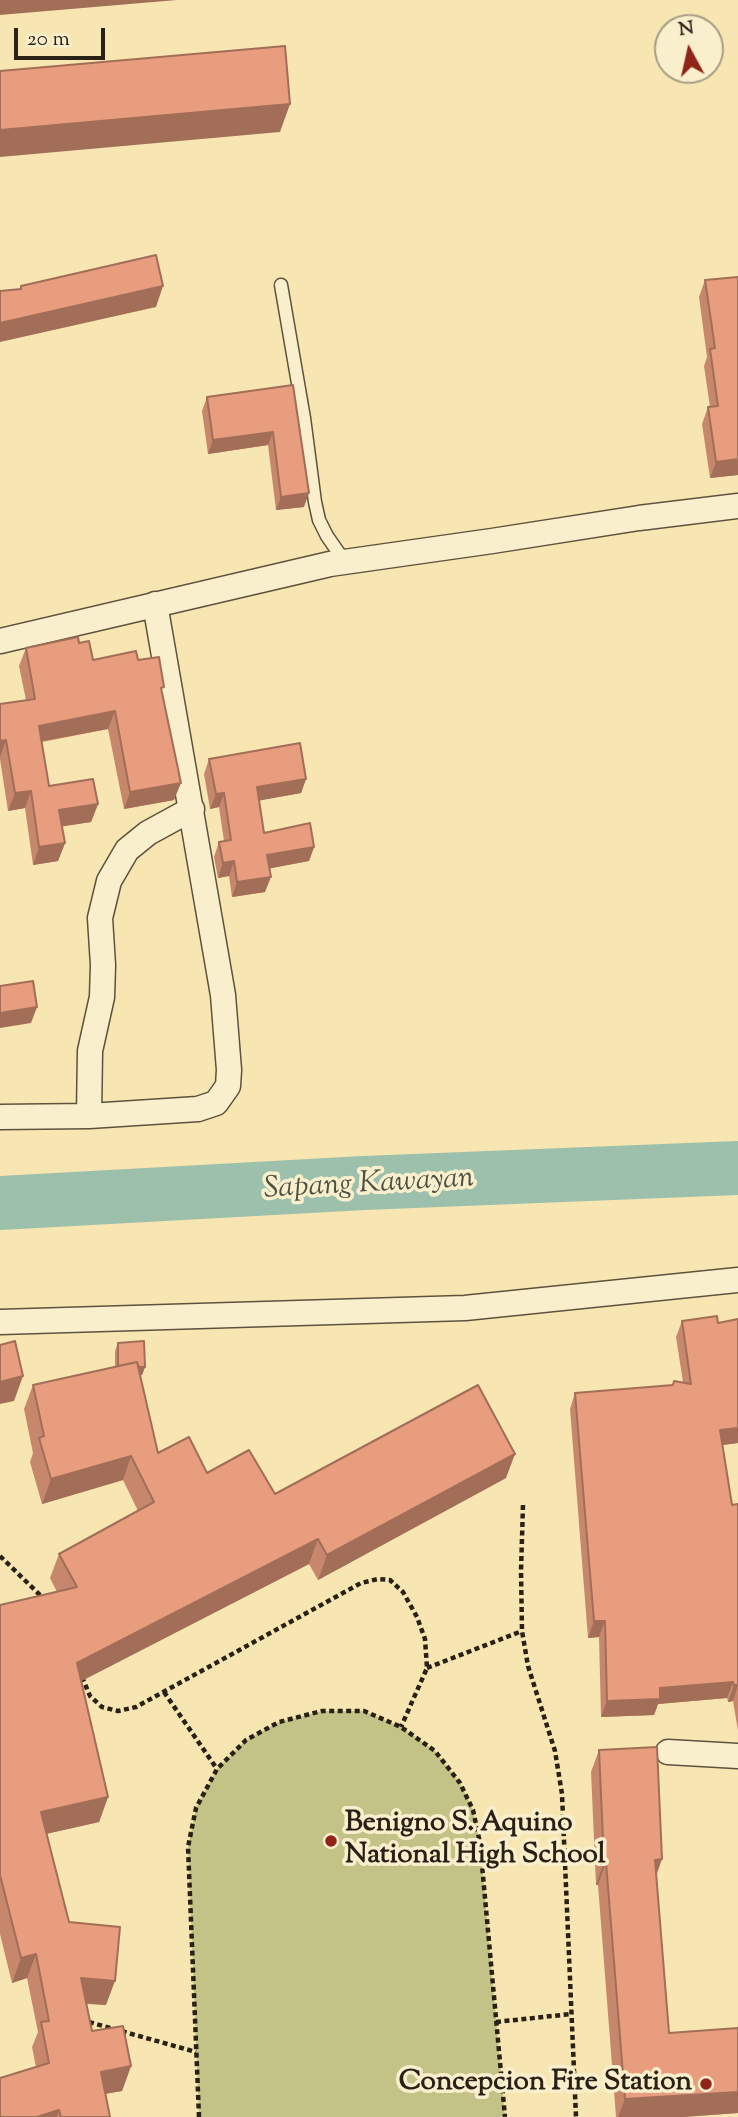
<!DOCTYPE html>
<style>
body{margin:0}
#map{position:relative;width:738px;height:2117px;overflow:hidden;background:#f8e6b2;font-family:"Sorts Mill Goudy",serif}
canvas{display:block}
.north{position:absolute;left:654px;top:14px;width:70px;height:70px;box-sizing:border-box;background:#faefcd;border:2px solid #a69d84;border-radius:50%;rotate:352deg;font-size:19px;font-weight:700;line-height:28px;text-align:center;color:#292116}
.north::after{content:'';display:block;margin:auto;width:24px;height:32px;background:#8f2418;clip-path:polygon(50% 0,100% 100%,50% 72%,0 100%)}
.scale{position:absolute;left:14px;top:28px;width:91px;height:32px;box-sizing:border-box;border:4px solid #292116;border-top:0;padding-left:9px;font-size:21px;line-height:24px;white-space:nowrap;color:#292116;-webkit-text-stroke:5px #faefcd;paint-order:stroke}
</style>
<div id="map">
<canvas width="738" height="2117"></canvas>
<div class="north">N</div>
<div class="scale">20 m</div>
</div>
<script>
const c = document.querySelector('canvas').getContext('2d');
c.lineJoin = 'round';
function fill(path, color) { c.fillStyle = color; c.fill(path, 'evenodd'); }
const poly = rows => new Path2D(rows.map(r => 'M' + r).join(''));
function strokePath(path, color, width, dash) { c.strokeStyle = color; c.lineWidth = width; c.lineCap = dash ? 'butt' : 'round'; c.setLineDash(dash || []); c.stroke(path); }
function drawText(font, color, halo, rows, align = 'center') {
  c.font = font + ' "Sorts Mill Goudy",serif'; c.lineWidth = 7; c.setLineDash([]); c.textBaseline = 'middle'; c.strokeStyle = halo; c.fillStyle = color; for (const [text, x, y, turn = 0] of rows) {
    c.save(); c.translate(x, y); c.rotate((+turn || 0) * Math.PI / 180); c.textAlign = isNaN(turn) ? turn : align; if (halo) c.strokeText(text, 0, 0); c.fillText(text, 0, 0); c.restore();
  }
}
fill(poly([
 [322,1711,364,1711,401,1727,435,1751,460,1783,473,1810,480,1843,505,2117,199,2117,188,1847,196,1808,217,1769,246,1740,279,1722]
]), '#c4c387');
strokePath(poly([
 [0,1203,364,1183,738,1168]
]), '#9dc0ad', 54);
const service = poly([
 [281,285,304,418,315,502,319,520,327,536,345,562]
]);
const minor = poly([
 [0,641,330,564,492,541,639,518,738,506],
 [89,1116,90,1051,102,997,103,965,100,918,109,881,127,850,148,833,192,809],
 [0,1117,89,1116,198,1109,216,1103,228,1086,229,1070,223,995,155,604],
 [0,1322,465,1308,738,1280],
 [668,1752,738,1756]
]);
strokePath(service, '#5d523d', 15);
strokePath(minor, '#5d523d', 27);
strokePath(poly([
 [523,1505,521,1571,522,1631,528,1666,555,1751,562,1794,576,2117],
 [0,1556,43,1598],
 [427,1668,522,1631],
 [82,1677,90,1696,102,1707,118,1711,136,1707,361,1583,378,1579,390,1580,403,1592,417,1617,425,1639,427,1668,401,1727],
 [164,1692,217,1769],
 [89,2022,196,2052],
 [496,2022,571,2014],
 [199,2117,188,1847,196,1808,217,1769,246,1740,279,1722,322,1711,364,1711,401,1727,435,1751,460,1783,473,1810,480,1843,505,2117]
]), '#292116', 4.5, [5, 3.5]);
strokePath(service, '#faefcd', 12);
strokePath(minor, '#faefcd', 24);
fill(poly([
 [705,280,738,475,710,478,702,424,708,407,710,407,704,366,707,357,699,297],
 [293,385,304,507,276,510,268,445,208,454,202,411,207,397],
 [79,643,93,660,138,660,162,692,174,800,124,809,108,729,42,742,49,786,98,804,91,822,62,826,65,843,58,861,33,865,25,808,8,811,0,759,0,704,26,700,19,666,26,648],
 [209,759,306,779,301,793,259,800,264,833,314,847,309,861,269,868,265,892,232,897,229,876,218,878,214,857,219,842,224,841,219,807,210,809,204,774],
 [738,1319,738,1443,723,1445,732,1505,738,1504,738,1731,733,1701,728,1702,727,1698,658,1704,654,1715,601,1717,599,1637,588,1638,570,1409,575,1393,672,1385,674,1381,683,1382,676,1337,682,1321,718,1323],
 [118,1343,145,1367,142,1375,140,1375,158,1453,207,1473,275,1494,506,1478,318,1580,309,1564,81,1681,108,1797,99,1822,46,1834,69,1922,106,2005,86,2004,92,2031,131,2066,122,2091,105,2094,110,2117,0,2117,36,2067,32,2047,38,2032,27,1978,12,1983,0,1934,0,1605,57,1592,50,1578,59,1554,138,1511,123,1480,42,1504,30,1462,33,1453,24,1409,33,1385,115,1367,115,1351],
 [599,1750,656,1876,669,2033,738,2028,738,2113,683,2117,616,2117,598,1885,596,1885,591,1772]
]), '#c7876c');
fill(poly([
 [0,0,177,0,0,15],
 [290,104,280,132,0,157,0,130],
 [163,286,156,307,0,342,0,323],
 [273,432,268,445,208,454,213,440],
 [738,459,738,475,710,478,716,462],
 [309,493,304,507,276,510,281,497],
 [115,711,108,729,32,743,39,726],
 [6,740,0,757,0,741],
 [306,779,301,793,252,802,257,787],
 [181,783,174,800,124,809,130,792],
 [31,791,25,808,8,811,15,793],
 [224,793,219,807,210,809,216,794],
 [98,804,91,822,53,828,59,810],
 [65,843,58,861,33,865,39,847],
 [314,847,309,861,262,870,267,855],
 [234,861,229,876,218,878,223,863],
 [271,877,265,892,232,897,237,882],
 [37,1007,31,1023,0,1028,0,1013],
 [145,1367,142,1375,115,1376,118,1368],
 [23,1376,14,1401,0,1404,0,1382],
 [738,1428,738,1443,714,1446,720,1430],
 [515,1454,506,1478,318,1580,327,1555],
 [131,1456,123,1480,42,1504,51,1479],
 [318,1539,309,1564,68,1688,77,1663],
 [594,1621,605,1621,599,1637,588,1638],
 [733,1682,727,1698,658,1704,654,1715,601,1717,607,1701,660,1688],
 [734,1685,738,1685,733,1701,728,1702],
 [108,1797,99,1822,32,1837,41,1812],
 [662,1859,654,1882,655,1860],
 [604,1862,606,1862,598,1885,596,1885],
 [36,1954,27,1978,12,1983,21,1958],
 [81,1978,115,1981,106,2005,72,2002],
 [131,2066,122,2091,92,2096,101,2072],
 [738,2092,738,2113,683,2117,618,2117,625,2099],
 [59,2110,57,2117,37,2117]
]), '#a26e58');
const building = poly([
 [285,46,290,104,0,130,0,71,285,46],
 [156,255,163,286,0,323,0,291,21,289,21,286,156,255],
 [738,277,738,459,716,462,708,407,718,406,710,349,715,348,705,280,738,277],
 [293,385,309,493,281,497,273,432,213,440,207,397,293,385],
 [78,637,79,643,89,641,93,660,136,651,138,660,159,657,164,687,161,688,181,783,130,792,115,711,39,726,49,786,93,779,98,804,59,810,65,843,39,847,31,791,15,793,6,740,0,741,0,704,35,699,26,648,78,637],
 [300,743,306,779,257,787,264,833,310,823,314,847,267,855,271,877,237,882,234,861,223,863,219,842,231,840,224,793,216,794,209,759,300,743],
 [33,981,37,1007,0,1013,0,986,33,981],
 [717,1316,718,1323,738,1319,738,1428,720,1430,732,1505,738,1504,738,1685,734,1685,733,1682,660,1688,660,1699,607,1701,605,1621,594,1621,575,1393,673,1385,674,1381,691,1384,682,1321,717,1316],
 [15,1341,23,1376,0,1382,0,1345,15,1341],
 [144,1341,145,1367,139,1367,137,1362,118,1366,118,1343,144,1341],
 [137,1362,158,1453,189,1437,207,1473,249,1450,275,1494,478,1385,515,1454,327,1555,318,1539,77,1663,108,1797,41,1812,69,1922,120,1927,115,1981,81,1978,92,2031,123,2026,131,2066,101,2072,110,2117,61,2117,59,2110,37,2117,0,2117,0,2078,49,2063,41,2022,49,2021,36,1954,21,1958,0,1875,0,1605,77,1587,59,1554,154,1502,131,1456,51,1479,39,1438,44,1436,33,1385,137,1362],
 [657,1747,662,1859,655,1860,669,2033,738,2028,738,2092,625,2099,606,1862,604,1862,599,1750,657,1747]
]);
fill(building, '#e79d7e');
strokePath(building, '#a26e58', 2);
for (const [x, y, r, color] of [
 [331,1841,7,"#8f2418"],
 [706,2084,7,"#8f2418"]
]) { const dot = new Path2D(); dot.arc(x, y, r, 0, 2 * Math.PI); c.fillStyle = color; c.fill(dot); strokePath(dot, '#faefcd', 2.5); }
drawText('bold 28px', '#292116', '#faefcd', [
 ["Benigno S. Aquino",345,1825],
 ["National High School",345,1857],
 ["Concepcion Fire Station",692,2084,"right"]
], 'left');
drawText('italic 30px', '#4c5143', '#faefcd', [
 ["Sapang Kawayan",369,1186,-3]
]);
</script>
